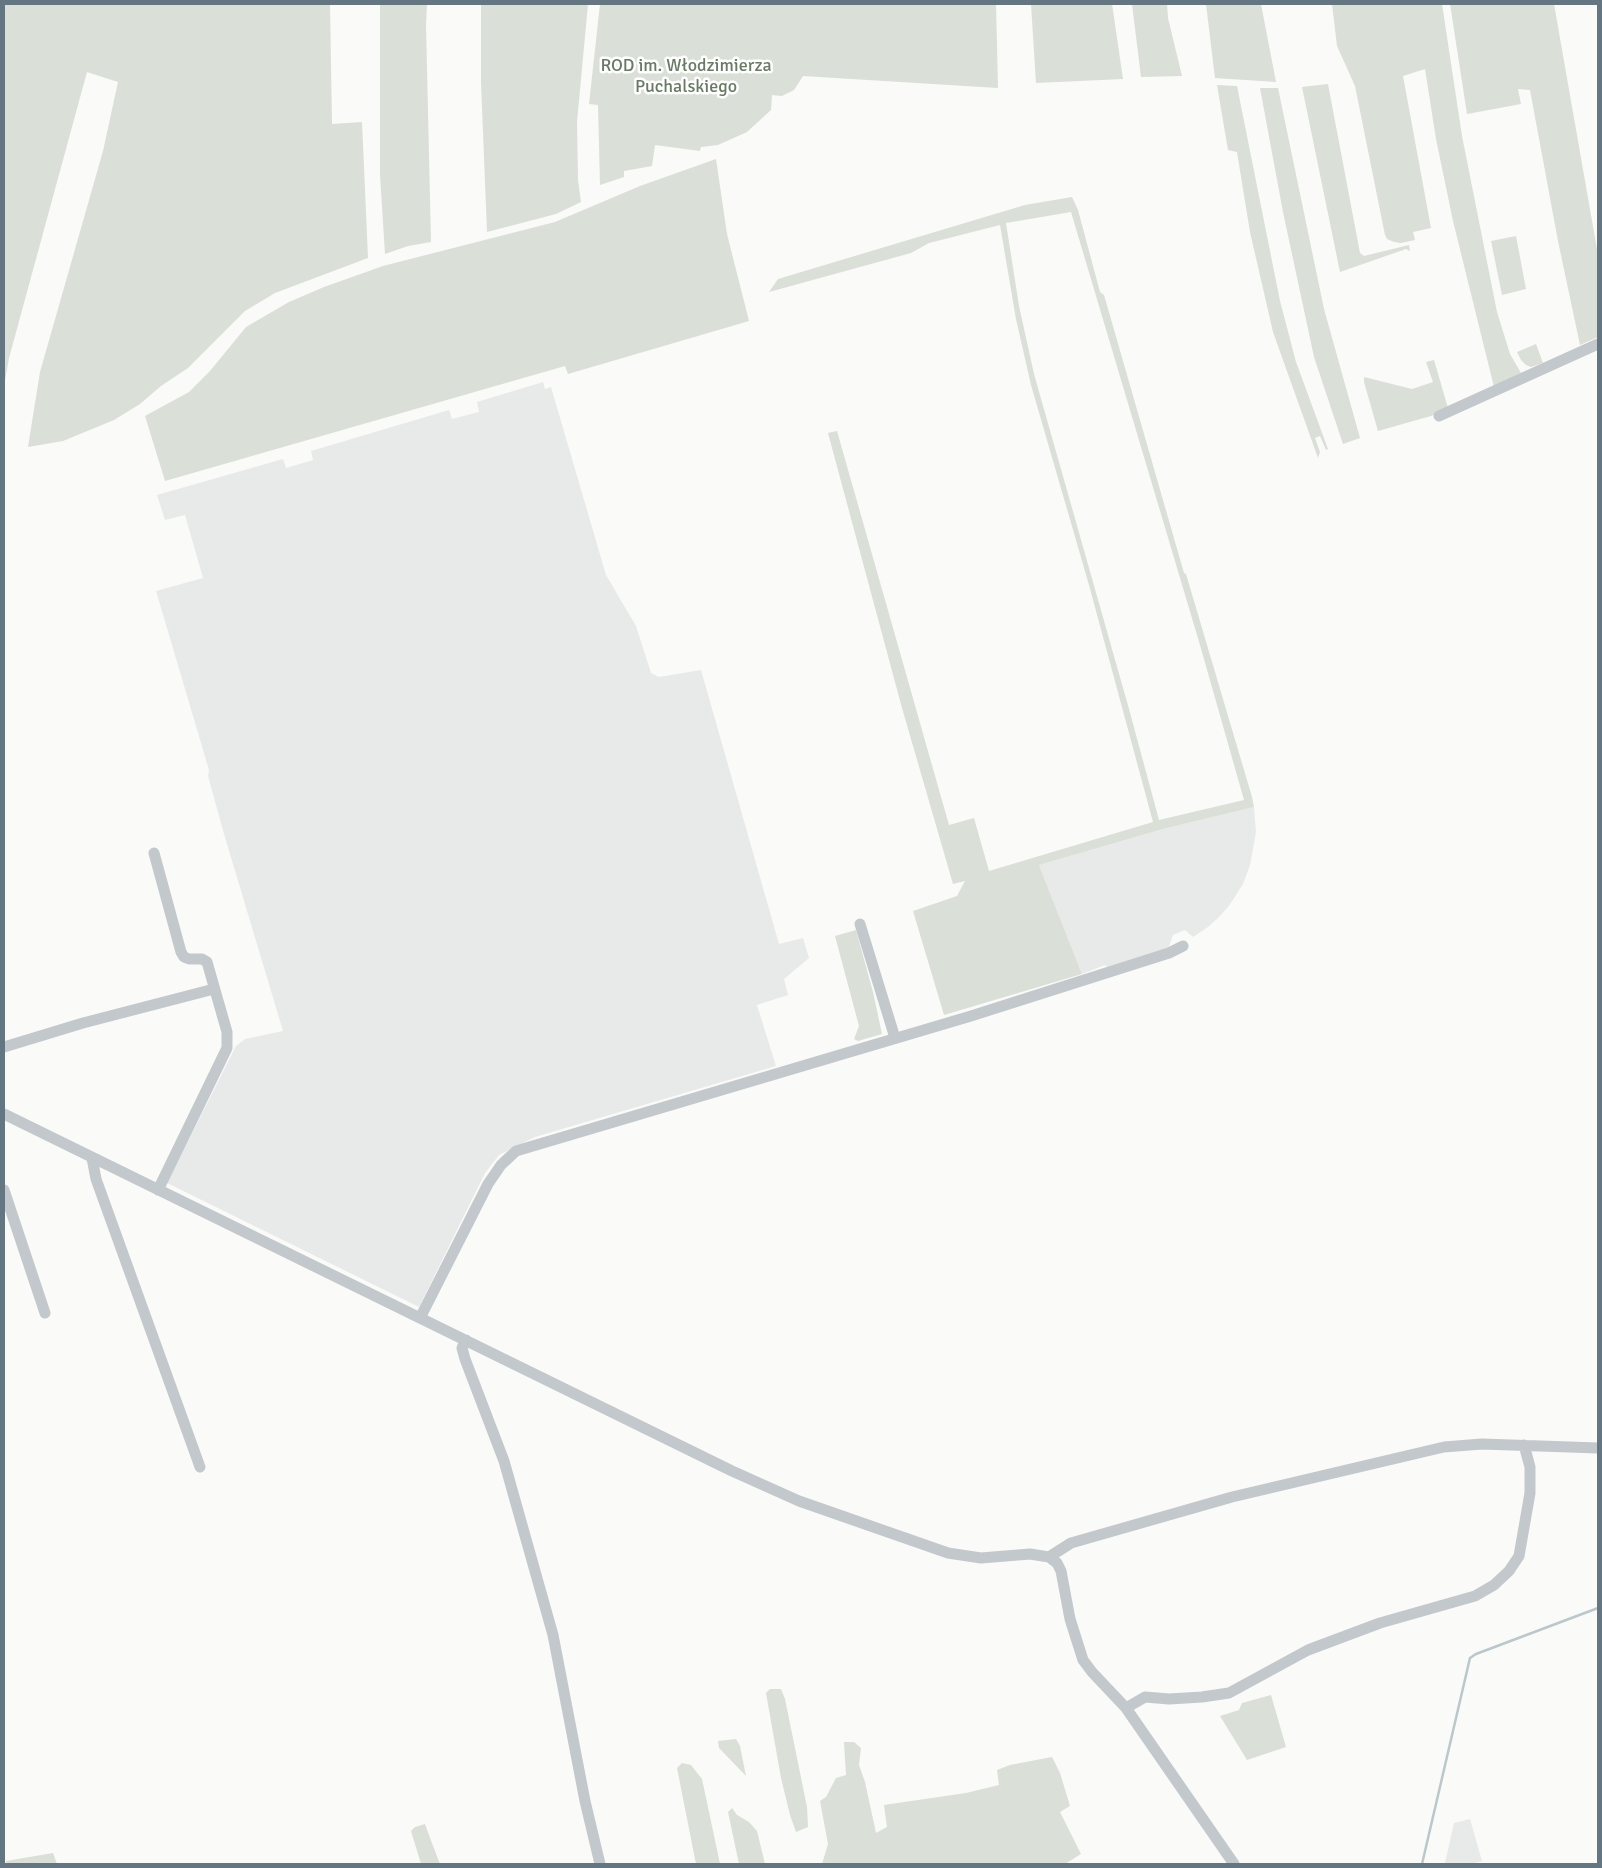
<!DOCTYPE html>
<meta charset="utf-8">
<style>
body{margin:0}
#map{position:relative;width:1602px;height:1868px;overflow:hidden;background:#fafaf8;font-family:Signika,sans-serif}
canvas{display:block}
.frame{position:absolute;inset:0;border:5px solid #657683;pointer-events:none}
</style>
<div id="map">
<canvas width="1602" height="1868"></canvas>
<div class="frame"></div>
</div>
<script>
const c = document.querySelector('canvas').getContext('2d');
c.lineJoin = 'round';
function fill(path, color) { c.fillStyle = color; c.fill(path, 'evenodd'); }
const poly = rows => new Path2D(rows.map(r => 'M' + r).join(''));
function strokePath(path, color, width, dash) { c.strokeStyle = color; c.lineWidth = width; c.lineCap = dash ? 'butt' : 'round'; c.setLineDash(dash || []); c.stroke(path); }
function drawText(font, color, halo, rows, align = 'center') {
  c.font = font + ' Signika,sans-serif'; c.lineWidth = 5; c.setLineDash([]); c.textBaseline = 'middle'; c.strokeStyle = halo; c.fillStyle = color; for (const [text, x, y, turn = 0] of rows) {
    c.save(); c.translate(x, y); c.rotate((+turn || 0) * Math.PI / 180); c.textAlign = isNaN(turn) ? turn : align; if (halo) c.strokeText(text, 0, 0); c.fillText(text, 0, 0); c.restore();
  }
}
fill(poly([
 [543,382,545,389,551,387,606,575,636,626,651,673,659,677,701,670,779,944,803,938,809,958,784,979,788,995,757,1005,776,1066,535,1137,499,1155,485,1173,419,1307,167,1183,236,1046,245,1039,283,1031,224,834,208,776,209,770,156,591,203,578,185,515,165,520,157,495,283,459,286,468,313,460,311,451,449,410,452,419,479,412,477,402],
 [1254,807,1256,832,1250,865,1243,884,1229,906,1219,917,1208,927,1193,937,1185,930,1173,935,1168,949,1107,967,1105,965,1082,974,1039,865,1163,829],
 [1470,1819,1482,1861,1471,1864,1445,1863,1454,1823]
]), '#e8e9e9');
fill(poly([
 [4,4,330,4,332,124,362,122,368,258,275,293,245,311,188,368,161,386,140,404,114,420,63,441,28,447,40,372,103,151,118,82,87,72,9,358,4,386],
 [380,4,427,4,426,25,431,242,408,246,385,254,380,175],
 [481,4,588,4,577,122,578,180,581,202,556,214,487,232,481,82],
 [600,4,996,4,998,88,803,76,794,90,782,96,772,95,771,110,747,132,718,145,701,147,700,151,655,145,652,166,624,171,624,177,600,185,598,105,589,104],
 [1031,4,1112,4,1123,79,1036,83],
 [1132,4,1167,4,1168,18,1182,76,1141,77],
 [1206,4,1261,4,1276,82,1215,78],
 [1332,4,1442,4,1462,136,1497,312,1510,354,1521,373,1494,387,1453,221,1436,139,1425,69,1403,76,1431,228,1413,232,1415,240,1401,243,1394,242,1387,239,1385,235,1355,86,1337,46],
 [1450,4,1554,4,1598,255,1598,337,1580,345,1558,241,1530,90,1518,89,1521,104,1467,114],
 [1328,84,1360,253,1364,256,1409,245,1410,251,1406,249,1340,272,1302,87],
 [1217,85,1237,86,1280,301,1296,362,1328,449,1326,450,1320,436,1315,438,1320,452,1318,458,1273,332,1250,232,1237,152,1228,150],
 [1260,88,1278,88,1324,309,1360,438,1343,444,1314,357,1283,212],
 [716,159,727,234,749,321,568,374,565,366,165,481,145,416,189,392,210,371,246,327,289,302,324,287,383,266,555,222,640,186],
 [1072,197,1078,210,1100,292,1104,295,1184,573,1186,574,1252,797,1254,807,1163,829,1039,865,1082,974,944,1015,913,911,957,896,965,881,953,884,902,708,828,433,837,431,949,825,974,818,989,871,1153,822,1089,585,1031,385,1016,319,1000,225,929,243,911,253,769,292,778,279,1025,205],
 [1071,212,1200,645,1244,800,1159,820,1129,709,1034,374,1019,306,1006,223],
 [1516,236,1526,289,1502,295,1491,241],
 [1536,344,1543,363,1531,367,1526,365,1521,360,1517,352],
 [1434,360,1448,408,1431,416,1378,431,1364,382,1364,377,1412,389,1433,382,1426,362],
 [856,930,873,992,882,1034,858,1041,854,1039,859,1026,835,936],
 [770,1689,781,1689,785,1699,807,1807,808,1827,796,1832,790,1815,781,1778,766,1693],
 [1271,1695,1286,1747,1247,1760,1220,1716,1239,1710,1242,1703],
 [736,1739,740,1746,746,1776,719,1748,718,1741],
 [844,1742,854,1742,861,1748,859,1765,865,1782,876,1833,887,1827,884,1805,966,1793,999,1785,997,1770,1010,1765,1052,1757,1060,1773,1070,1806,1060,1812,1081,1854,1065,1864,822,1864,828,1844,820,1801,826,1797,836,1778,846,1775],
 [682,1763,691,1765,702,1779,720,1864,696,1864,677,1768],
 [732,1808,737,1815,749,1822,757,1831,765,1864,739,1864,728,1812],
 [425,1824,430,1838,440,1864,421,1864,411,1831,415,1827],
 [53,1853,57,1864,6,1864,6,1861]
]), '#dadfd7');
strokePath(poly([
 [1422,1864,1470,1658,1476,1654,1598,1608]
]), '#bbc7cb', 2.5);
strokePath(poly([
 [1439,416,1598,344],
 [154,853,181,952,184,957,189,959,202,959,207,962,227,1032,227,1048,158,1190],
 [860,924,895,1038],
 [4,1047,83,1023,214,989],
 [4,1114,732,1471,799,1501,948,1553,981,1558,1030,1554,1049,1557,1057,1563,1061,1571,1070,1619,1083,1660,1092,1672,1126,1708,1234,1864],
 [92,1158,96,1179,200,1467],
 [4,1190,45,1313],
 [420,1318,488,1184,501,1165,516,1151,971,1016,1169,953,1183,946],
 [466,1340,462,1348,465,1359,504,1461,553,1635,585,1801,600,1864],
 [1049,1557,1071,1543,1232,1497,1444,1447,1482,1444,1598,1448],
 [1126,1708,1145,1697,1169,1699,1202,1697,1229,1693,1308,1650,1380,1623,1475,1596,1494,1585,1509,1571,1519,1556,1530,1493,1530,1467,1524,1445]
]), '#c3c8cc', 11);
drawText('18px', '#687a64', '#fff', [
 ["ROD im. Włodzimierza",686,66],
 ["Puchalskiego",686,87]
]);
</script>
